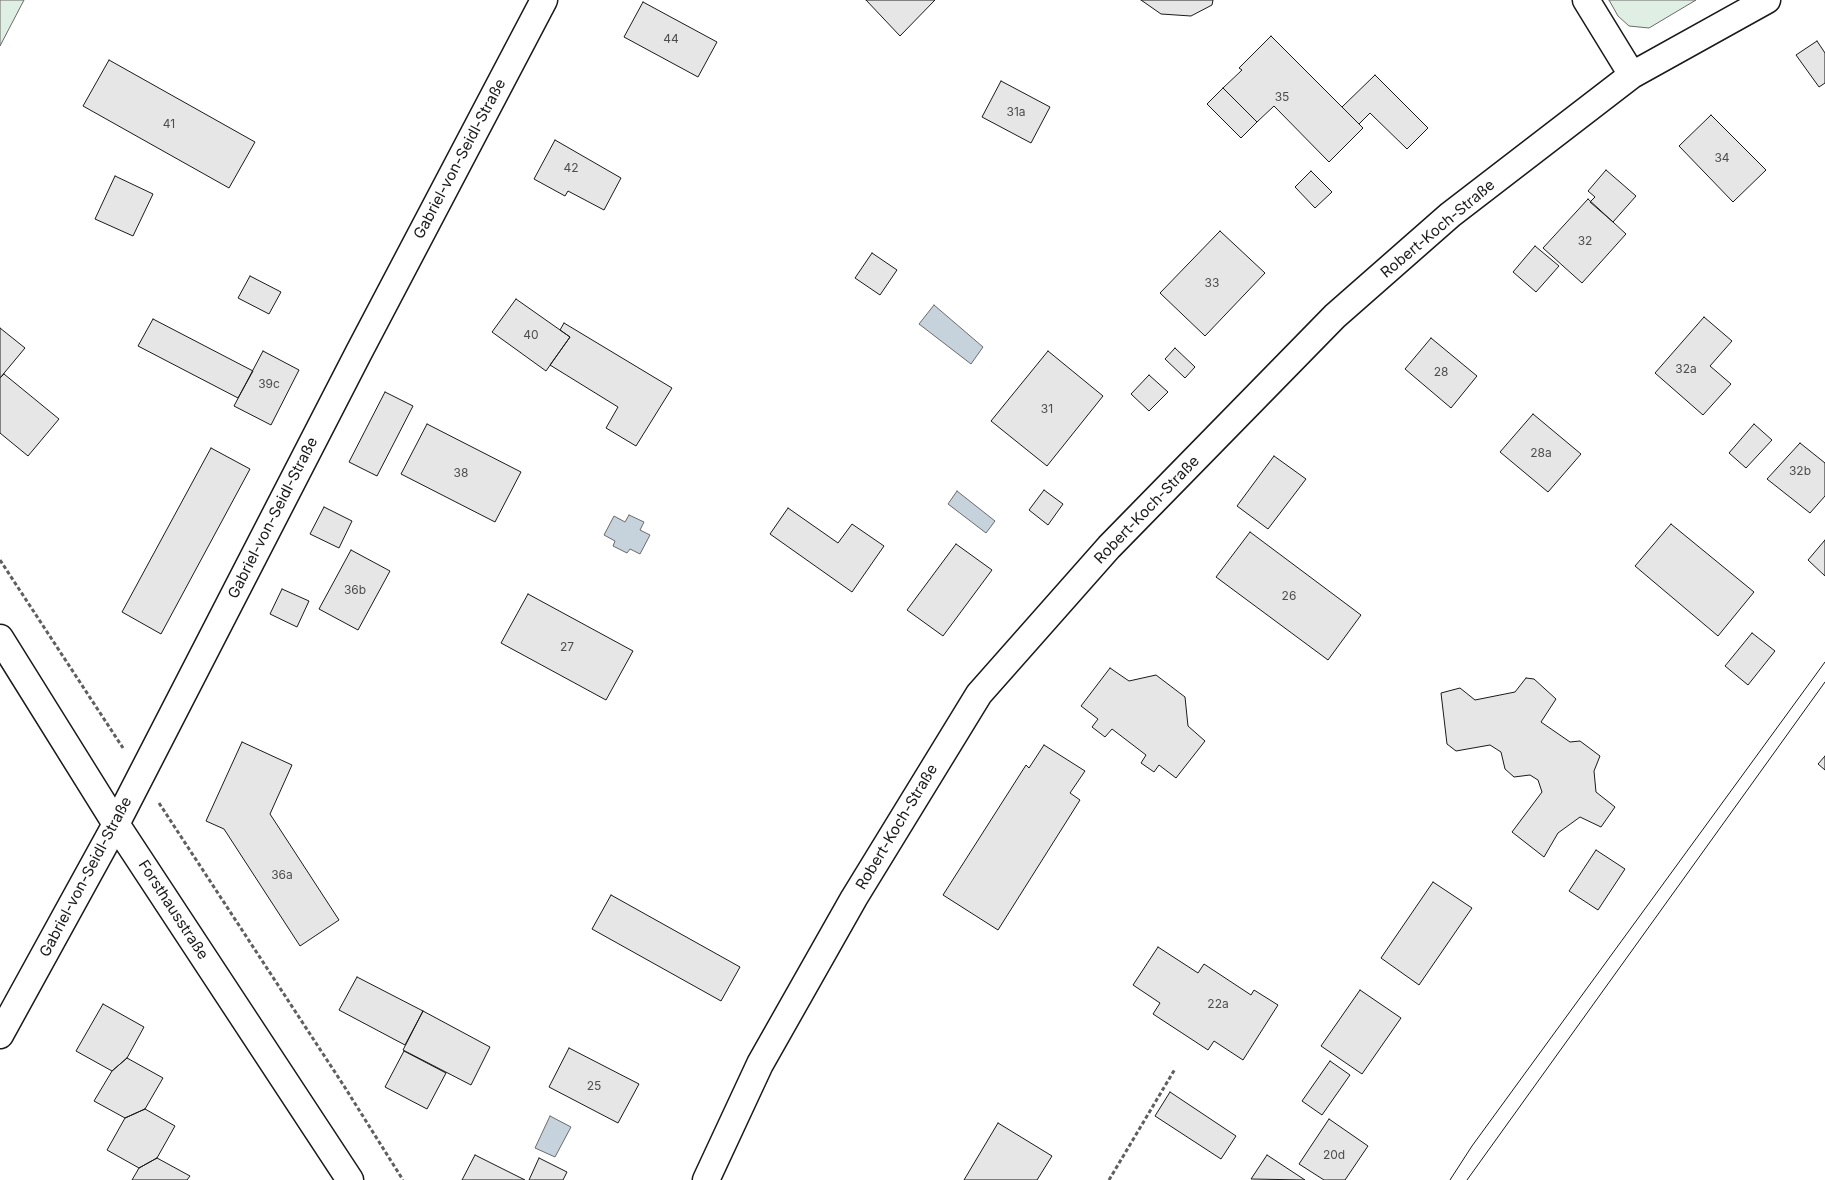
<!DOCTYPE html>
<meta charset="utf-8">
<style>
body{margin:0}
canvas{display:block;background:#fff}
</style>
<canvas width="1825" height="1180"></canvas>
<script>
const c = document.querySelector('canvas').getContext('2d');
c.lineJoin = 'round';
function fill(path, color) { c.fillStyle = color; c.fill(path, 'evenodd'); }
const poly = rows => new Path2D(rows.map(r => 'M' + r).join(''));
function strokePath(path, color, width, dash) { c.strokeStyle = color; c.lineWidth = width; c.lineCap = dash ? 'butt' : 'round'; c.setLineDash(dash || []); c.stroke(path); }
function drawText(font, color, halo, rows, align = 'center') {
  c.font = font + ' Inter,sans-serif'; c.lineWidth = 4; c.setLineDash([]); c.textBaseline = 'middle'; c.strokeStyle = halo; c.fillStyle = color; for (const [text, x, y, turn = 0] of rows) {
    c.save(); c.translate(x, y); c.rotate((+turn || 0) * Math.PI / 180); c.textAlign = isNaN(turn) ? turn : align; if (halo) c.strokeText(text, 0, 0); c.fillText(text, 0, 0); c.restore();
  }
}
const green = poly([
 [0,0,24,0,0,46,0,0],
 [1609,0,1696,0,1649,28,1629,26,1618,16,1609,0]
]);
fill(green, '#e0efe3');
strokePath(green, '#6a6a6a', 1);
const water = poly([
 [934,305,983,347,971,364,919,324,934,305],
 [957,491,995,521,986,533,948,504,957,491],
 [629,515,644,522,640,530,650,535,640,554,630,549,627,553,613,546,615,541,604,535,614,516,625,522,629,515],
 [550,1116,571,1127,555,1157,535,1148,550,1116]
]);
fill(water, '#c6d2dc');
strokePath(water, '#6a6a6a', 1);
const building = poly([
 [866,0,935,0,900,36,866,0],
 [1141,0,1213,0,1212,5,1191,16,1161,14,1141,0],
 [643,2,717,42,698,77,624,37,643,2],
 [1271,36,1363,128,1329,162,1274,106,1257,122,1223,88,1242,70,1239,68,1271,36],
 [1817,41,1825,53,1825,83,1819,87,1796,55,1817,41],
 [109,60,255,142,229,188,83,106,109,60],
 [1375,75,1428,128,1407,149,1370,113,1359,124,1342,107,1375,75],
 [1001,81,1050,107,1031,143,982,117,1001,81],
 [1223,88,1257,122,1241,138,1207,104,1223,88],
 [1711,115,1766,170,1733,202,1679,146,1711,115],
 [555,140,621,178,604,210,568,191,565,196,534,179,555,140],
 [1606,170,1636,196,1613,222,1590,202,1595,197,1588,191,1606,170],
 [1311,171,1332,192,1315,208,1295,187,1311,171],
 [115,176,153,194,133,236,95,219,115,176],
 [1588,199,1626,234,1582,283,1543,248,1588,199],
 [1220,231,1265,273,1205,336,1160,293,1220,231],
 [1535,246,1559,266,1536,292,1513,272,1535,246],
 [872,253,897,270,880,295,855,278,872,253],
 [250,276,281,292,269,314,238,298,250,276],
 [516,299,570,337,546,371,492,332,516,299],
 [1704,317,1732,341,1710,366,1731,384,1703,415,1655,373,1704,317],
 [153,319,253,371,238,398,138,346,153,319],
 [564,323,672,388,636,446,606,428,618,407,550,365,570,337,560,330,564,323],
 [0,328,25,348,0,378,0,328],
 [1431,338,1477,376,1451,408,1405,369,1431,338],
 [1175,348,1195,367,1185,378,1165,359,1175,348],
 [263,351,299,370,271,425,234,406,263,351],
 [1048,351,1103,396,1047,466,991,421,1048,351],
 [4,374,59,419,28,456,0,433,0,378,4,374],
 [1149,375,1168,392,1149,411,1131,394,1149,375],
 [385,392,413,406,377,476,349,462,385,392],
 [1533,414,1581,454,1548,492,1500,452,1533,414],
 [427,424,521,472,495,522,401,474,427,424],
 [1754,424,1772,440,1746,468,1729,453,1754,424],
 [1800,443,1825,463,1825,496,1810,513,1767,479,1800,443],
 [211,448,250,469,161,634,122,612,211,448],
 [1274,456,1306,479,1268,529,1237,506,1274,456],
 [1044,490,1063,504,1048,525,1029,510,1044,490],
 [324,507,352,521,339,548,310,534,324,507],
 [788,508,838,543,852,524,884,546,852,592,770,534,788,508],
 [1671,524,1754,592,1718,636,1635,566,1671,524],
 [1250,532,1361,615,1328,660,1216,577,1250,532],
 [1825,540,1825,576,1808,560,1825,540],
 [956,544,992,570,943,636,907,610,956,544],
 [351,550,390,571,358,630,319,609,351,550],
 [282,589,309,601,297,627,270,614,282,589],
 [528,594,633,651,606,700,501,643,528,594],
 [1752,633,1775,651,1748,685,1725,666,1752,633],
 [1110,668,1129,681,1156,675,1185,697,1188,726,1205,741,1176,778,1159,765,1154,772,1141,763,1146,755,1112,729,1105,737,1092,727,1098,719,1081,706,1110,668],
 [1526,678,1534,679,1556,699,1541,722,1570,742,1580,741,1600,756,1594,771,1596,792,1615,807,1601,827,1580,817,1558,833,1544,857,1512,832,1542,792,1538,780,1530,775,1514,777,1505,769,1501,752,1490,745,1456,751,1447,744,1441,693,1460,688,1475,700,1515,692,1526,678],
 [242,742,292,765,270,814,339,920,300,946,224,829,206,821,242,742],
 [1044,745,1085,771,1070,793,1080,800,998,930,943,895,1026,765,1029,768,1044,745],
 [1825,756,1825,770,1818,764,1825,756],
 [1596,850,1625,869,1598,910,1569,891,1596,850],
 [1433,882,1472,908,1419,985,1381,958,1433,882],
 [611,895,740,967,721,1001,592,929,611,895],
 [1158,947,1198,973,1204,964,1251,995,1254,990,1278,1005,1243,1060,1214,1041,1208,1050,1153,1014,1160,1003,1133,985,1158,947],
 [357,977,423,1011,405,1045,339,1010,357,977],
 [1360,990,1401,1018,1362,1074,1321,1046,1360,990],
 [103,1004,144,1027,127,1058,112,1071,76,1051,103,1004],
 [423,1011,490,1047,471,1085,403,1050,423,1011],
 [569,1048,639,1084,618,1123,549,1087,569,1048],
 [404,1051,446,1073,427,1109,385,1087,404,1051],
 [127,1058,163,1078,145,1109,125,1118,94,1101,112,1071,127,1058],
 [1330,1061,1350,1075,1322,1115,1302,1101,1330,1061],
 [1170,1092,1236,1136,1221,1159,1155,1116,1170,1092],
 [145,1109,175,1126,157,1158,139,1168,107,1150,125,1118,145,1109],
 [1329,1119,1368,1146,1345,1180,1324,1180,1299,1164,1329,1119],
 [998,1123,1052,1156,1037,1180,964,1180,998,1123],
 [475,1155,525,1180,462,1180,475,1155],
 [1267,1155,1305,1180,1251,1179,1267,1155],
 [157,1158,190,1176,187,1180,132,1180,139,1168,157,1158],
 [539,1158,567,1172,563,1180,529,1180,539,1158]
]);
fill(building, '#e6e6e6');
strokePath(building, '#1a1a1a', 1);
const minor = poly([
 [1586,0,1632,75],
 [0,638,116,824,350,1180],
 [0,1035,116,824,359,352,544,0],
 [706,1180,760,1064,854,898,979,694,1109,547,1335,316,1450,215,1632,75,1767,0]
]);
strokePath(minor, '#1a1a1a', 29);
strokePath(poly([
 [0,560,123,748],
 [159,803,344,1086,403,1180],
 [1109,1180,1175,1069]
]), '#5f5f5f', 3, [4, 2.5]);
strokePath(minor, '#fff', 26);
strokePath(poly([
 [1450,1180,1472,1146,1825,662],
 [1467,1180,1825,682]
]), '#1a1a1a', 1);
drawText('12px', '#4d4d4d', null, [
 ["44",671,39],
 ["35",1282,97],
 ["31a",1016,112],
 ["41",169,124],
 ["34",1722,158],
 ["42",571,168],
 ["32",1585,241],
 ["33",1212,283],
 ["40",531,335],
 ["32a",1686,369],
 ["28",1441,372],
 ["39c",269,384],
 ["31",1047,409],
 ["28a",1541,453],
 ["32b",1800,471],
 ["38",461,473],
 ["36b",355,590],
 ["26",1289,596],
 ["27",567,647],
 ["36a",282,875],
 ["22a",1218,1004],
 ["25",594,1086],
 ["20d",1334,1155]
]);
drawText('15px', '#1a1a1a', '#fff', [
 ["Gabriel-von-Seidl-Straße",460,159,-62],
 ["Robert-Koch-Straße",1438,229,-40],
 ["Robert-Koch-Straße",1147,510,-46],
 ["Gabriel-von-Seidl-Straße",273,518,-63],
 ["Robert-Koch-Straße",897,827,-59],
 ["Gabriel-von-Seidl-Straße",86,877,-62],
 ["Forsthausstraße",173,910,57]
]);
</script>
